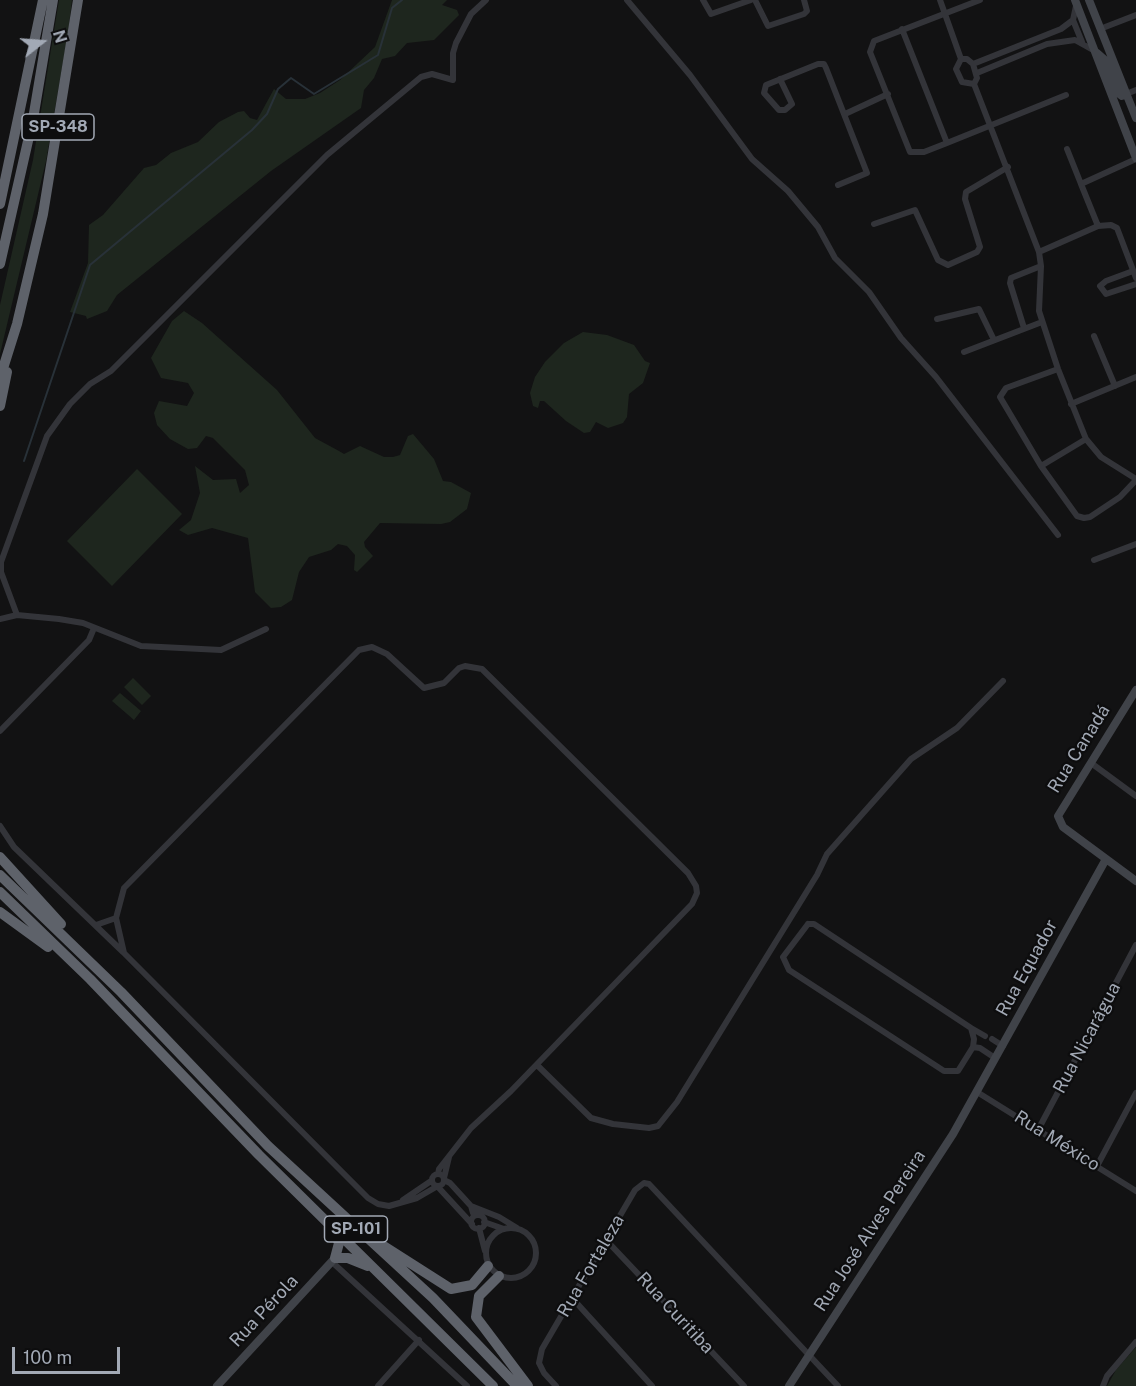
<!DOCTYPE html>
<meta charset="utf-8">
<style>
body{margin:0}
#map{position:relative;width:1136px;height:1386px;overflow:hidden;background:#121213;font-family:"Public Sans",sans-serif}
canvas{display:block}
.north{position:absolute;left:12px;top:12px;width:60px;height:60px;-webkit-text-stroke:4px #0d0d0e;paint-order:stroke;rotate:73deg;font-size:16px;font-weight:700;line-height:24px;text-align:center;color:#a2a9b5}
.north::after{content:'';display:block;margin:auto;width:21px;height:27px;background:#a2a9b5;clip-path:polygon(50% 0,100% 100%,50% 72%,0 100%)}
.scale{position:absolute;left:12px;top:1347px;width:108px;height:27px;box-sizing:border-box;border:3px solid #a2a9b5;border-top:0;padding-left:8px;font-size:18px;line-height:21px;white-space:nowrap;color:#a2a9b5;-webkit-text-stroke:4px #0d0d0e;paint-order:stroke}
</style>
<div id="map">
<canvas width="1136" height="1386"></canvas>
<div class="north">N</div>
<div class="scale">100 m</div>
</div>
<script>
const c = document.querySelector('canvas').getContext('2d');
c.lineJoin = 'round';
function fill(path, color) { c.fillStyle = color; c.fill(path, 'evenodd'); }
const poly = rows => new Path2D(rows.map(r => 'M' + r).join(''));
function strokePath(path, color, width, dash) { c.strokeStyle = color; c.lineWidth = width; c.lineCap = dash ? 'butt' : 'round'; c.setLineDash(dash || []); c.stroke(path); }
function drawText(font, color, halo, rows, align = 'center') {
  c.font = font + ' "Public Sans",sans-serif'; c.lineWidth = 4.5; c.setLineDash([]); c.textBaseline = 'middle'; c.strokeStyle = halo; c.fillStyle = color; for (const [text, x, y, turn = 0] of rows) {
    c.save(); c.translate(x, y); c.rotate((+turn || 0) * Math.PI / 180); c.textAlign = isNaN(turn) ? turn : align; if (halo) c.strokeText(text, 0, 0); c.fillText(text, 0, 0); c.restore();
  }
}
fill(poly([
 [59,0,72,0,68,33,46,161,0,354,0,305,33,160],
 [392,0,447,0,442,5,457,10,459,15,434,40,407,43,395,56,382,59,374,78,364,90,361,108,271,171,117,295,107,311,87,319,86,316,70,312,88,263,89,225,103,215,144,168,156,165,171,153,198,142,219,122,238,112,244,111,250,118,257,120,274,89,286,99,305,99,320,93,340,80,375,47],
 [184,311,202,323,277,390,315,438,339,451,344,454,360,446,384,457,393,457,400,455,408,436,413,434,434,459,443,481,451,482,471,493,467,509,450,522,441,524,380,523,364,542,365,547,373,556,357,572,354,570,355,555,347,546,338,544,331,550,309,557,299,572,292,600,281,607,271,608,255,592,248,538,212,528,188,535,179,530,191,520,200,493,195,466,213,480,236,479,240,493,249,485,245,470,213,438,206,436,197,448,188,449,170,439,157,425,154,413,159,401,187,406,194,393,188,383,161,378,151,358,172,321],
 [583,332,607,335,634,345,645,361,650,363,643,383,629,394,627,417,623,423,608,428,596,422,590,432,584,433,566,421,544,401,540,401,538,408,533,406,530,393,535,377,545,362,564,343],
 [137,469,182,514,112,586,67,541],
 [133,678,151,696,142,705,124,687],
 [120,693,141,711,134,720,112,701],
 [1136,1347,1136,1386,1107,1386,1116,1370]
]), '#1e261e');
strokePath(poly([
 [24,461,90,265,252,130,267,114,278,89,291,78,314,94,378,55,392,8,402,0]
]), '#283138', 2);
strokePath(poly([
 [627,0,690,75,752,159,788,191,818,227,835,258,869,292,901,338,936,377,1058,535],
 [703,0,711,14,751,0],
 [755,0,768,26,804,14,807,11,804,0],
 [940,0,961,59],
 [980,0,874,41,870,52,910,152,924,152,947,143,1066,95],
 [1073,20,1082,42],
 [902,29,947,143],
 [1100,29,1136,15],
 [961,59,967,59,973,64,977,78,974,84,962,82,956,69,961,59],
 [973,64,1061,29,1073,20,1076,6],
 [977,73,1047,44,1075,40,1093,50],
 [780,79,792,104,785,110,779,110,764,93,766,85,818,64,824,64,826,68,867,173,838,185],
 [974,84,1039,252,1041,266,1039,311,1058,369,1086,439,1101,457,1136,479],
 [1126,94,1136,90],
 [845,114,888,94],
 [1067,149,1081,184],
 [874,224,915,210,938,260,948,265,977,252,980,247,965,199,966,192,1008,167],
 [1098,226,1111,225,1117,228,1136,278],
 [1039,252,1098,226,1081,184,1136,159],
 [1133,271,1106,281,1100,286,1106,294,1136,284],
 [937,319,979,309,994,340],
 [1024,328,1010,283,1011,278,1041,266],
 [1094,336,1115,386],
 [964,352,1042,322],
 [1058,369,1006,388,1000,397,1041,466,1077,516,1084,518,1090,517,1120,497,1136,480],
 [1071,404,1136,377],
 [1041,466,1086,439],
 [1094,560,1136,544],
 [17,615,1,572,1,562,47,436,70,404,90,384,111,371,327,155,421,77,432,74,453,80,453,53,456,43,471,14,486,0],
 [0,619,17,615,59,619,83,623,141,646,221,650,266,629],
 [0,731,89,640,94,628],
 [1091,763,1136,796],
 [0,826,14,847,123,952],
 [808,924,814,924,971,1028,974,1039,973,1047,958,1071,944,1071,789,970,783,957,808,924],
 [96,925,116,918],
 [971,1028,985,1036],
 [992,1039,1003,1046],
 [973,1047,980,1048,995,1058],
 [537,1065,591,1118,613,1124,649,1128,658,1126,677,1102,817,875,827,854,911,759,957,728,1003,681],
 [977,1092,1136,1191],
 [1038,1130,1136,945],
 [1097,1166,1136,1093],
 '432 1180a6 6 0 1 1 12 0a6 6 0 1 1-12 0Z',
 [444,1178,449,1157],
 [444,1180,450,1183,471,1206,473,1213,478,1215],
 [436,1187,417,1198,389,1206,378,1204,368,1198,124,953,116,918,124,888,359,650,372,647,387,654,424,688,444,683,459,668,465,666,482,669,688,873,696,886,697,893,692,904,511,1091,471,1128,439,1169,438,1174],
 [438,1187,472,1224],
 [403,1200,431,1181],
 [471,1206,499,1217,517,1228],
 '471 1222a7 7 0 1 1 14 0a7 7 0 1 1-14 0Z',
 [484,1222,504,1229],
 '486 1253a25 25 0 1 1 50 0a25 25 0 1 1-50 0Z',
 [479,1228,485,1251],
 [607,1241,744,1386],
 [332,1262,467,1386],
 [573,1299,652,1386],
 [378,1386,419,1340],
 [556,1386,544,1373,539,1363,542,1349,635,1190,644,1183,649,1184,838,1386],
 [1103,1386,1107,1376,1136,1342]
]), '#333439', 6);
strokePath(poly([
 [1075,0,1136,158],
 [1089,0,1136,118],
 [1097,53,1105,60,1118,93,1122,96,1126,94],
 [1136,690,1058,816,1063,827,1136,881],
 [217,1386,335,1258],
 [789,1386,953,1134,1106,859]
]), '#404349', 8);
strokePath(poly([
 [0,204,43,0],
 [0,264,33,119,53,0],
 [0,378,17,324,43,214,78,0],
 [0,406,7,372],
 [0,857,61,924],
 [0,875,121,992,268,1146,433,1298,517,1386],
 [0,892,90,979,259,1155,493,1386],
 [0,912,48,947],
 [334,1231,339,1243,335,1258,348,1258,368,1266],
 [382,1245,451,1289,472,1285,488,1266],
 [499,1276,479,1296,476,1317,528,1386]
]), '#5e626a', 10);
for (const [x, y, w] of [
 [58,127,72],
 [356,1229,63]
]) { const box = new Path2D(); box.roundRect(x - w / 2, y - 13, w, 26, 4.5); c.fillStyle = '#0d0d0e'; c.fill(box); strokePath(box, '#a2a9b5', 1.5); }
drawText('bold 16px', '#a2a9b5', null, [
 ["SP-348",58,127],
 ["SP-101",356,1229]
]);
drawText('18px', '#a2a9b5', '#0d0d0e', [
 ["Rua Canadá",1079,749,-58],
 ["Rua Equador",1027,968,-61],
 ["Rua Nicarágua",1087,1038,-62],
 ["Rua México",1057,1141,32],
 ["Rua José Alves Pereira",870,1231,-57],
 ["Rua Fortaleza",591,1266,-60],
 ["Rua Pérola",264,1311,-47],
 ["Rua Curitiba",675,1313,47]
]);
</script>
